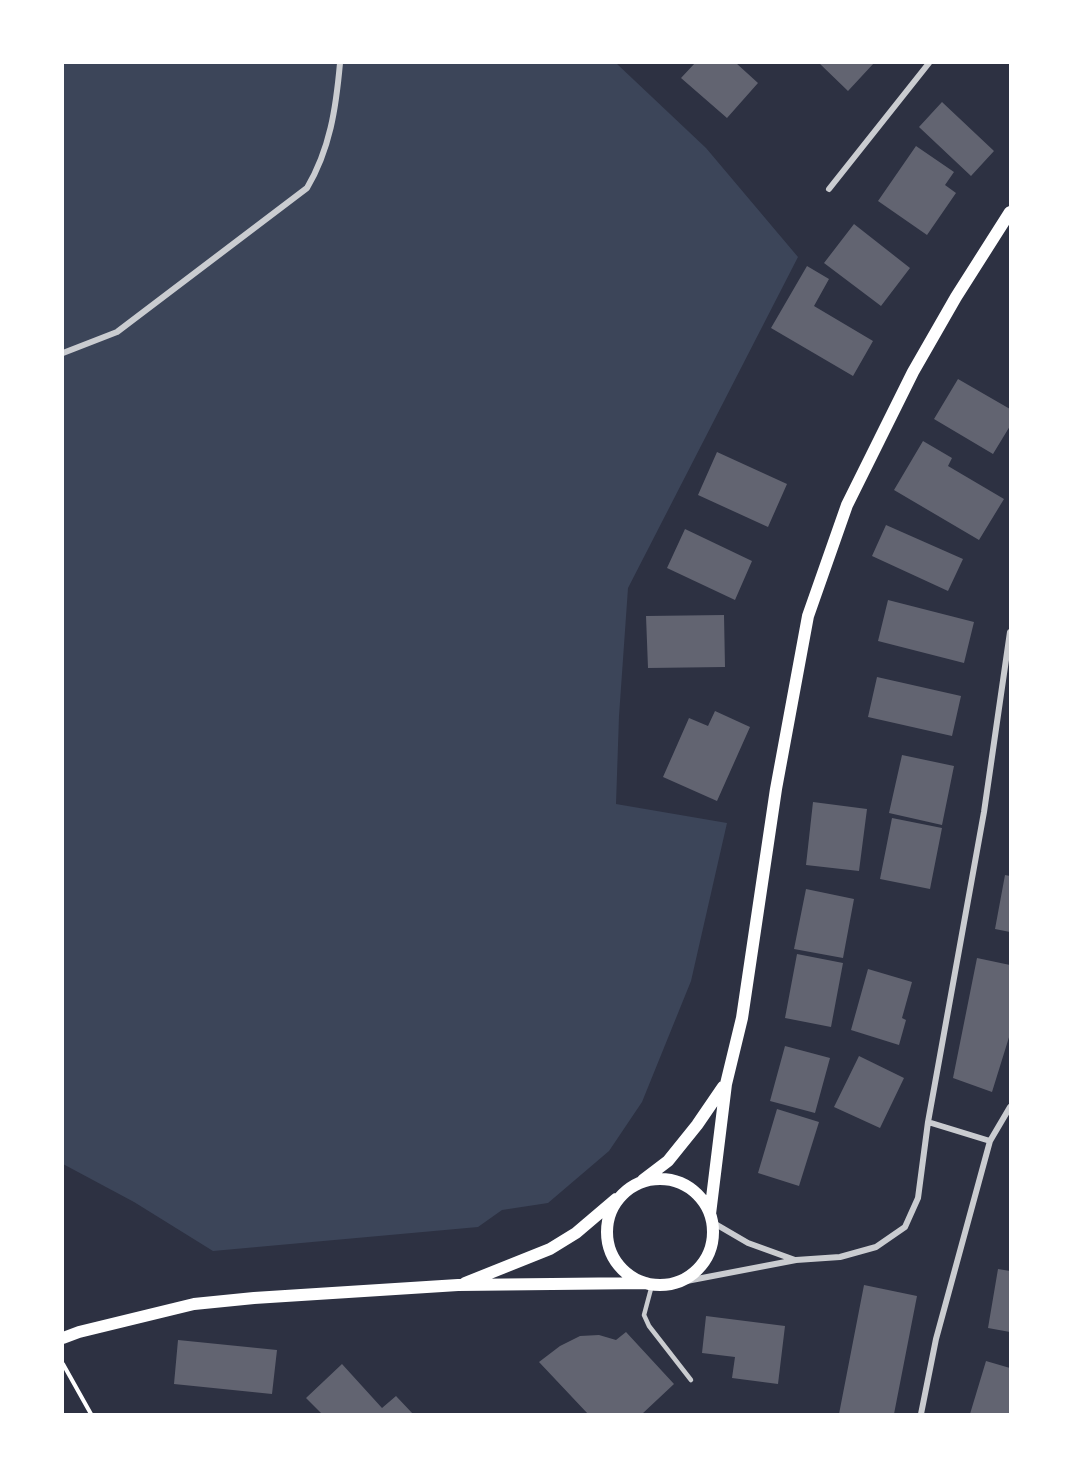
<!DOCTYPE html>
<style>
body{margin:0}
#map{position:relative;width:1073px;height:1477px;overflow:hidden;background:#2d3142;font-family:"Space Grotesk",sans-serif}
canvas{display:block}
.frame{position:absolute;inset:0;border:64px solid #fff;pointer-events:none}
</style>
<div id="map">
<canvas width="1073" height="1477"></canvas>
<div class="frame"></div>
</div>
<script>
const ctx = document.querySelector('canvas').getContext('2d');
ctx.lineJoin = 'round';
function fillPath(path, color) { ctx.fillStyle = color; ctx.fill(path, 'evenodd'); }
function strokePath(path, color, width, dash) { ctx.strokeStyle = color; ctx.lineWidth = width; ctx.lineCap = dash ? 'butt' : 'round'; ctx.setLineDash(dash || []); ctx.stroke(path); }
fillPath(new Path2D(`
 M 63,63 L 616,63 L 706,148 L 798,257 L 628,588 L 619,716 L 616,804 L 727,823 L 691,981 L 642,1102 L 609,1151 L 548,1203 L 502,1210 L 478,1227 L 213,1251 L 134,1202 L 63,1164 Z`), '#3c4559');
fillPath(new Path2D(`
 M 695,63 L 736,63 L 758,83 L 727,118 L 681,78 Z
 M 819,63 L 874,63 L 848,91 Z
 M 942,102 L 994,151 L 971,176 L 919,127 Z
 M 916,146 L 954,172 L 945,185 L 956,193 L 927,235 L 878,201 Z
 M 854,224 L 910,268 L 881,306 L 824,263 Z
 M 807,266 L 829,279 L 814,306 L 873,341 L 853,376 L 771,328 Z
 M 958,379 L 1010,409 L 1010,426 L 993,454 L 934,419 Z
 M 923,441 L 952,458 L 948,466 L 1004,499 L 979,540 L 894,490 Z
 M 717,452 L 787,484 L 768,527 L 698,495 Z
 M 886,525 L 963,559 L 948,591 L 872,556 Z
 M 685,529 L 752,561 L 735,600 L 667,568 Z
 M 888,600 L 974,622 L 964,663 L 878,641 Z
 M 724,615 L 725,667 L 648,668 L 646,616 Z
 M 877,677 L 961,696 L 952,736 L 868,717 Z
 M 715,711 L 750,727 L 717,801 L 663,777 L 689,718 L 708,726 Z
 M 902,755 L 954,766 L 942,825 L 889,813 Z
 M 813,802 L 867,809 L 859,871 L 806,865 Z
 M 892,818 L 942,828 L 930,889 L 880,879 Z
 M 1005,875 L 1010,876 L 1010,932 L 995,929 Z
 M 806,889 L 854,899 L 843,958 L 794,949 Z
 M 797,954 L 843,963 L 831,1027 L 785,1018 Z
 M 977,958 L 1010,965 L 1010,1034 L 992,1092 L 953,1078 Z
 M 868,969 L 912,982 L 902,1018 L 906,1020 L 899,1045 L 851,1030 Z
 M 785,1046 L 830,1058 L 815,1113 L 770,1101 Z
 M 859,1056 L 904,1078 L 880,1128 L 834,1107 Z
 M 777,1109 L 819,1122 L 799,1186 L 758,1173 Z
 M 998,1269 L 1010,1271 L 1010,1332 L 988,1328 Z
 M 864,1285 L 917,1296 L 894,1414 L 839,1414 Z
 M 706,1316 L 785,1326 L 778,1384 L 732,1378 L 735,1357 L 702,1353 Z
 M 626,1332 L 674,1384 L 642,1414 L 588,1414 L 539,1362 L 560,1346 L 580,1336 L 599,1335 L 616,1340 Z
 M 178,1340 L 277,1350 L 272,1394 L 174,1384 Z
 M 986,1361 L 1010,1368 L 1010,1414 L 970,1414 Z
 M 342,1364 L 382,1408 L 396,1396 L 413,1414 L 322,1414 L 306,1398 Z`), '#626471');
strokePath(new Path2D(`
 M 63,1364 L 91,1414`), '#fff', 4);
strokePath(new Path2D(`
 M 652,1285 L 644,1315 L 649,1326 L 691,1380`), '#caccd0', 4.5);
strokePath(new Path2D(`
 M 829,189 L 929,63
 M 63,353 L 117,332 L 307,188 C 330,149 336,108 340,63
 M 928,1122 L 990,1141
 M 712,1222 L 748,1243 L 795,1260
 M 676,1283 L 796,1260 L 840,1257 L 876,1247 L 905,1227 L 918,1198 L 928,1122 L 984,812 L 1010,632
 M 921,1414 L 936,1339 L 990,1141 L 1010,1107`), '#caccd0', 6);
strokePath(new Path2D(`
 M607 1232a53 53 0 1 1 106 0a53 53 0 1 1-106 0Z
 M 643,1180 L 668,1161 L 697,1125 L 723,1087
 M 710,1214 L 726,1084 L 742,1018 L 776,789 L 808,616 L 847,505 L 913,372 L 956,297 L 1010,212
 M 465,1283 L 550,1249 L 576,1233 L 616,1199
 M 63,1338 L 79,1332 L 194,1304 L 254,1298 L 458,1285 L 646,1283`), '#fff', 12);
</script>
